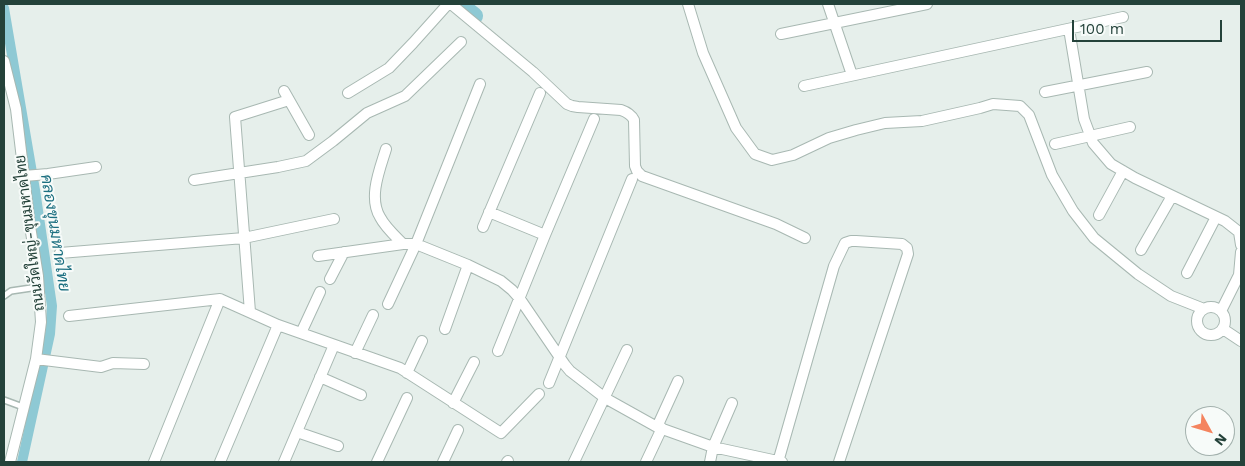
<!DOCTYPE html>
<meta charset="utf-8">
<style>
body{margin:0}
#map{position:relative;width:1245px;height:466px;overflow:hidden;background:#e6efeb;font-family:"Work Sans",sans-serif}
canvas{display:block}
.frame{position:absolute;inset:0;border:5px solid #24423a;pointer-events:none}
.north{position:absolute;left:1185px;top:406px;width:50px;height:50px;box-sizing:border-box;background:#f7fbf9;border:1px solid #a3b1ad;border-radius:50%;rotate:129deg;font-size:14px;font-weight:700;line-height:20px;text-align:center;color:#24423a}
.north::after{content:'';display:block;margin:auto;width:18px;height:22px;background:#f4845f;clip-path:polygon(50% 0,100% 100%,50% 72%,0 100%)}
.scale{position:absolute;left:1072px;top:20px;width:150px;height:22px;box-sizing:border-box;border:2px solid #24423a;border-top:0;padding-left:6px;font-size:15px;line-height:18px;white-space:nowrap;color:#24423a;-webkit-text-stroke:4px #f7fbf9;paint-order:stroke}
</style>
<div id="map">
<canvas width="1245" height="466"></canvas>
<div class="frame"></div>
<div class="north">N</div>
<div class="scale">100 m</div>
</div>
<script>
const ctx = document.querySelector('canvas').getContext('2d');
ctx.lineJoin = 'round';
function strokePath(path, color, width, dash) { ctx.strokeStyle = color; ctx.lineWidth = width; ctx.lineCap = dash ? 'butt' : 'round'; ctx.setLineDash(dash || []); ctx.stroke(path); }
function write(font, color, halo, rows, align = 'center') {
  ctx.font = font + ' "Work Sans",Sarabun,sans-serif'; ctx.lineWidth = 4; ctx.setLineDash([]); ctx.textBaseline = 'middle'; ctx.strokeStyle = halo; ctx.fillStyle = color; for (const [text, x, y, turn = 0] of rows) {
    ctx.save(); ctx.translate(x, y); ctx.rotate((+turn || 0) * Math.PI / 180); ctx.textAlign = isNaN(turn) ? turn : align; if (halo) ctx.strokeText(text, 0, 0); ctx.fillText(text, 0, 0); ctx.restore();
  }
}
strokePath(new Path2D(`
 M 4,8 L 35,190 L 52,306 L 50,334 L 22,462`), '#8ec9d4', 10);
strokePath(new Path2D(`
 M 459,4 L 474,16`), '#8ec9d4', 18);
const lane = new Path2D(`
 M 4,296 L 11,291 L 38,287
 M 4,400 L 23,407`);
const street = new Path2D(`
 M 451,4 L 533,72 L 567,104 L 572,106 L 578,107 L 621,110 C 627,112 631,114 634,120 L 635,166 L 637,171 L 642,176 L 776,224 L 805,238
 M 688,4 L 703,53 L 736,128 L 755,154 L 772,160 L 793,155 L 829,138 L 856,130 L 885,123 L 922,121 L 980,108 L 993,104 L 1020,106 L 1029,115 L 1052,175 L 1073,211 L 1094,238 L 1138,274 L 1171,296 L 1204,309
 M 828,4 L 852,75
 M 1069,29 L 1084,119 L 1093,143 L 1111,164 L 1135,178 L 1225,221 L 1239,232 L 1241,245
 M 781,34 L 927,4
 M 4,61 L 16,109 L 30,226 L 38,276 L 41,322 L 36,359 L 10,462
 M 804,86 L 1123,17
 M 284,91 L 309,135
 M 1045,92 L 1147,72
 M 348,93 L 389,68 L 413,43 L 448,4
 M 1055,144 L 1130,127
 M 386,149 C 380,169 368,197 380,217 C 385,227 395,236 403,244 L 416,244 L 468,265 L 501,281 L 512,290 L 520,299 L 565,365 L 570,371 L 605,398 L 657,427 L 713,447 L 782,462
 M 24,176 L 48,174 L 96,167
 M 194,180 L 278,167 L 306,161 L 333,141 L 367,113 L 405,96 L 461,42
 M 489,212 L 545,235
 M 1099,215 L 1123,171
 M 483,227 L 540,93
 M 1141,250 L 1172,196
 M 60,253 L 244,238 L 334,219
 M 318,256 L 403,244
 M 1187,273 L 1216,217
 M 330,279 L 344,252
 M 388,304 L 416,244 L 480,84
 M1197 321a14 14 0 1 1 28 0a14 14 0 1 1-28 0Z
 M 1221,311 L 1239,275 L 1241,252
 M 250,312 L 235,117 L 289,100
 M 69,316 L 220,299 L 278,325 L 400,368 L 501,433 L 539,394
 M 445,329 L 468,265
 M 1223,329 L 1241,341
 M 301,333 L 320,292
 M 498,351 L 545,235 L 594,119
 M 355,353 L 373,315
 M 36,359 L 101,367 L 113,363 L 144,364
 M 407,373 L 422,341
 M 320,377 L 361,395
 M 549,383 L 632,179
 M 453,403 L 474,362
 M 657,427 L 678,381
 M 297,432 L 338,446
 M 154,462 L 220,299
 M 220,462 L 278,325
 M 284,462 L 334,345
 M 377,462 L 407,398
 M 443,462 L 458,430
 M 507,462 L 508,461
 M 574,462 L 627,350
 M 646,462 L 662,428
 M 710,462 L 713,447 L 732,403
 M 778,462 L 834,266 L 845,243 L 851,241 L 856,241 L 902,244 L 907,248 L 908,254 L 839,462`);
strokePath(lane, '#a8b8b2', 8);
strokePath(street, '#a8b8b2', 12);
strokePath(lane, '#fff', 5);
strokePath(street, '#fff', 10);
write('15px', '#24423a', '#f7fbf9', [
 ["ถนนวัดใหญ่-ขุนมหาดไทย",30,233,-97]
]);
write('italic 16px', '#1c6f80', '#f7fbf9', [
 ["คลองขุนมหาดไทย",55,233,81]
]);
</script>
